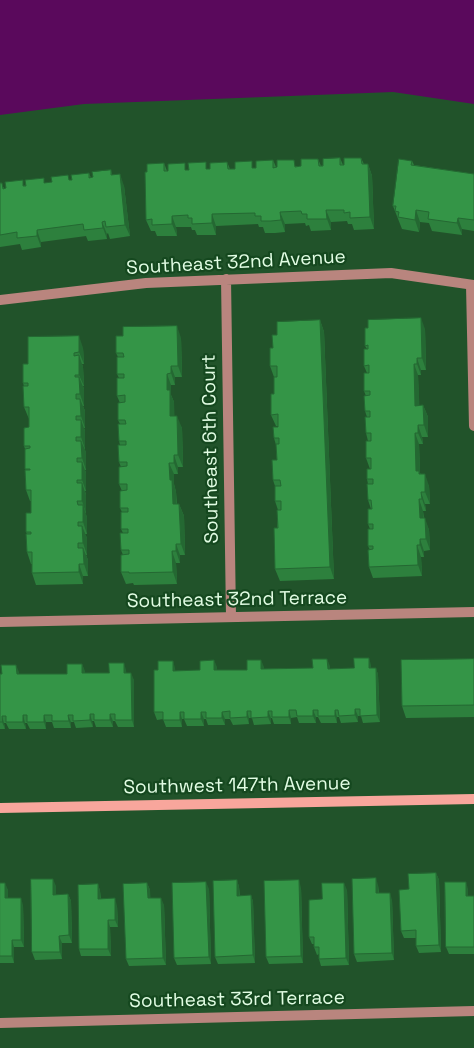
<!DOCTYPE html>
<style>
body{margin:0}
canvas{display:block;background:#21532a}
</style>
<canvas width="474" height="1048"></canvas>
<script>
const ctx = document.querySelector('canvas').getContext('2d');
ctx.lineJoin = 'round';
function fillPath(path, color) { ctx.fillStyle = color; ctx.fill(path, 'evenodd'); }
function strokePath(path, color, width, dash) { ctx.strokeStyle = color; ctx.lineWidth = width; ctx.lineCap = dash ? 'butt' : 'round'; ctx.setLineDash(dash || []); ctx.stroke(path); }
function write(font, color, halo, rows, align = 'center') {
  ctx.font = font + ' "Space Grotesk",sans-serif'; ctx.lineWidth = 4.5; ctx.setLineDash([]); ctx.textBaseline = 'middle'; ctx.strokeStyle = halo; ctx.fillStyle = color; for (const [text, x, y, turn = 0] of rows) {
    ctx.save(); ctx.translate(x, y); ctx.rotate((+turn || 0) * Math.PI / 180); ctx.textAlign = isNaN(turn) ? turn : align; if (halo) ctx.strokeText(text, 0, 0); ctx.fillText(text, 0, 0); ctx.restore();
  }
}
fillPath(new Path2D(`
 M 0,0 L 474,0 L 474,104 L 393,92 L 84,104 L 0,115 Z`), '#5a095c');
strokePath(new Path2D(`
 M 226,279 L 231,617
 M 471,285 L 474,426
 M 0,300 L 146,283 L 391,273 L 474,285
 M 0,622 L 474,612
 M 0,1023 L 474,1011`), '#b9857e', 10);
strokePath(new Path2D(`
 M 0,808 L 474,799`), '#f8a69c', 10);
fillPath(new Path2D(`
 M 340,158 L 343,165 L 361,158 L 364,164 L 368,164 L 372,176 L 374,229 L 354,230 L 352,224 L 348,224 L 347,221 L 331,222 L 331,230 L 311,231 L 309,225 L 306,226 L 305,223 L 285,224 L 285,232 L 275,233 L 265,233 L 263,227 L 259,227 L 258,224 L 216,226 L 216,235 L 197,235 L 195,230 L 192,230 L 191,227 L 176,227 L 177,236 L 157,236 L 155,231 L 151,231 L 146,220 L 147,172 L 164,163 L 167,171 L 210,169 L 227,162 L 230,169 L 255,168 L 273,160 L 276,167 L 301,166 L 318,159 L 321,166 Z
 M 412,161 L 414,165 L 474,174 L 474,231 L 462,229 L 462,235 L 432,231 L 429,223 L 420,222 L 419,232 L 402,229 L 393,206 Z
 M 111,170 L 112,175 L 124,186 L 130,236 L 110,239 L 108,233 L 107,234 L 107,239 L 88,241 L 86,236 L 41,242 L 41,247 L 22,250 L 20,244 L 0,247 L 0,183 L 4,188 L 72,180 L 89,173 L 91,178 L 93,177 Z
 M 320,320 L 324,332 L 334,579 L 280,581 L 275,569 L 278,510 L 275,501 L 275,486 L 273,480 L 277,460 L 276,445 L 274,438 L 278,427 L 278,426 L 276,426 L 271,415 L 274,394 L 274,377 L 270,366 L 273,348 L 277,335 Z
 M 425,329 L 426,370 L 421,370 L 421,375 L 418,375 L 419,406 L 423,405 L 428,417 L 428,437 L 422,437 L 423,444 L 419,444 L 420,473 L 429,486 L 430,504 L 425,504 L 426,511 L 423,511 L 424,518 L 429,530 L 430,550 L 424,551 L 424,557 L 421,557 L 422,576 L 373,578 L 369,567 L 370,550 L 368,546 L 370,529 L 368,524 L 371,509 L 368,500 L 368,484 L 367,479 L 370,469 L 366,458 L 368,441 L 366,433 L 367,417 L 365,411 L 366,396 L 364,391 L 367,373 L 364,366 L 367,349 L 365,346 Z
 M 181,338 L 182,377 L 175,377 L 175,385 L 171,385 L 171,395 L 174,402 L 174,416 L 182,428 L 183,467 L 178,467 L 178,474 L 174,474 L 174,484 L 176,492 L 177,504 L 179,504 L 184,516 L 185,555 L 180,555 L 180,563 L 176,563 L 177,584 L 134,585 L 133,583 L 126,584 L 121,572 L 123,555 L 121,550 L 123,533 L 121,529 L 122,512 L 120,508 L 122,491 L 119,484 L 121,467 L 119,462 L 120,445 L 119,441 L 120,424 L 118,420 L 120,403 L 117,396 L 119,378 L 117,374 L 118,357 L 116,353 Z
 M 83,348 L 84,364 L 82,364 L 83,367 L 84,386 L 83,386 L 84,389 L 84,406 L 83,406 L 85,411 L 85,428 L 84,428 L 85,431 L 85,449 L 84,449 L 86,452 L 86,470 L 85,470 L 86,473 L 86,491 L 85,491 L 86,495 L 86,513 L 85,513 L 87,517 L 87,534 L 85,534 L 87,538 L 87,555 L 86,555 L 88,560 L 88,576 L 83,576 L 83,584 L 36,585 L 32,573 L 32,564 L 31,564 L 27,552 L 27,534 L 26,532 L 31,513 L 31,501 L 30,501 L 26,490 L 25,449 L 24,446 L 29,427 L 29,419 L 24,407 L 24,386 L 23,383 L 28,364 Z
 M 474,659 L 474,717 L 406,718 L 402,706 Z
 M 173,661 L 175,671 L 200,670 L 217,667 L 217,670 L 247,670 L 264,667 L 264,669 L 313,668 L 330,666 L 330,669 L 354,668 L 371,665 L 371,668 L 376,668 L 378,675 L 380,722 L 363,723 L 361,716 L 358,716 L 358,722 L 341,723 L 339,717 L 337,717 L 337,723 L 321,723 L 318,717 L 316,717 L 316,723 L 299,723 L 297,717 L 291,718 L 291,724 L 274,724 L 272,718 L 271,718 L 271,724 L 254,725 L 252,718 L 249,718 L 249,724 L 233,725 L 230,719 L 225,719 L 225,725 L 208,725 L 206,719 L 204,719 L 204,726 L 187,726 L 184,719 L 182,719 L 182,727 L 166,727 L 163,719 L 157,720 L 154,712 L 158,670 Z
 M 82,664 L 85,673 L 109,673 L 126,670 L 126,673 L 134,680 L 134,727 L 118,727 L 115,721 L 113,721 L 113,727 L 96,727 L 94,721 L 92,721 L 93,727 L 76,728 L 74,722 L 71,722 L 71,728 L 54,728 L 52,722 L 46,722 L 46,729 L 30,729 L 27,723 L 25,723 L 26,729 L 9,729 L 6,723 L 4,723 L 5,729 L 0,729 L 0,674 L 19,672 L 19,674 L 67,674 Z
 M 436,873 L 439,880 L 441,952 L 419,953 L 416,946 L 416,938 L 404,938 L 401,931 L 409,889 Z
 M 237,880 L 239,887 L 240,896 L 251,895 L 253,902 L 255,963 L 218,964 L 215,957 Z
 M 0,883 L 8,890 L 8,898 L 23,905 L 24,947 L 14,947 L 14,963 L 0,963 Z
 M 147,883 L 150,890 L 150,898 L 164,905 L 166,965 L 129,966 L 126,959 Z
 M 98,884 L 100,891 L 101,899 L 117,906 L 118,927 L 110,927 L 111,956 L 81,956 L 79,949 Z
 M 378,885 L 379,893 L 392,900 L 394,960 L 357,962 L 354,954 Z
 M 56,886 L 56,895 L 68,894 L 71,901 L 72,943 L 62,943 L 62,959 L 35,960 L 32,952 Z
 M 301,888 L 303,963 L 269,964 L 266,957 Z
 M 209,889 L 211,964 L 177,965 L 174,958 Z
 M 468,889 L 468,896 L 474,896 L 474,954 L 449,954 L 446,947 Z
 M 347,890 L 349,965 L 321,966 L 319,959 L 319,954 L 317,955 L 314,947 L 314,944 L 312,944 L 309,937 L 322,899 Z`), '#2d803d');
fillPath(new Path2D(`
 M 368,164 L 372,176 L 374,229 L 370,217 Z
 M 120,174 L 124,186 L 130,236 L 125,225 Z
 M 326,210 L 331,222 L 331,230 L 327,219 Z
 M 416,210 L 420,222 L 419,232 L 415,220 Z
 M 280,212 L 285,224 L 285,232 L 281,220 Z
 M 212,214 L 216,226 L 216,235 L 212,223 Z
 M 172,216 L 176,227 L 177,236 L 172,224 Z
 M 458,218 L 462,229 L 462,235 L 457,223 Z
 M 102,222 L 107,234 L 107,239 L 103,228 Z
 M 37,230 L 41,242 L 41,247 L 37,236 Z
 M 421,318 L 425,329 L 426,370 L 422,358 Z
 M 320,320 L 324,332 L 334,579 L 330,567 Z
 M 177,326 L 181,338 L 182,377 L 178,366 Z
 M 79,336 L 83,348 L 84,364 L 79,352 Z
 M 79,355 L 83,367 L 84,386 L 79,375 Z
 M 417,358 L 421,370 L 421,375 L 417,364 Z
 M 414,364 L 418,375 L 420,417 L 415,406 Z
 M 171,366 L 175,377 L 175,385 L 171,373 Z
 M 167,374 L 171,385 L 171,395 L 174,402 L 175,428 L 170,416 L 167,390 Z
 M 79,377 L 84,389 L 84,406 L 80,394 Z
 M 80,399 L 85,411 L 85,428 L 81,416 Z
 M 423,405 L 428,417 L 428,437 L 424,425 Z
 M 177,416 L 182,428 L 183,467 L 178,455 Z
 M 81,420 L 85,431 L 85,449 L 81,437 Z
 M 418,425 L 422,437 L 423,444 L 418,433 Z
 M 415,433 L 419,444 L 420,473 L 423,483 L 416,471 Z
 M 81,441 L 86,452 L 86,470 L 82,458 Z
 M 174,455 L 178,467 L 178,474 L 174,463 Z
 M 82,462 L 86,473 L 86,491 L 82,480 Z
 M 169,463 L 174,474 L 174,484 L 176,492 L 177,516 L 173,504 L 170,480 Z
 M 425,474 L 429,486 L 430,504 L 425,492 Z
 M 82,483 L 86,495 L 86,513 L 82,501 Z
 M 421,492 L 425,504 L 426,511 L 422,499 Z
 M 419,499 L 423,511 L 424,530 L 420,518 Z
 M 179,504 L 184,516 L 185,555 L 181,544 Z
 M 83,505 L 87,517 L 87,534 L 83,522 Z
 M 425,518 L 429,530 L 430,550 L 426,539 Z
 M 82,526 L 87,538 L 87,555 L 83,543 Z
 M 420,539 L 424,551 L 424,557 L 420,545 Z
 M 176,544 L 180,555 L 180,563 L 176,551 Z
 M 417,545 L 421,557 L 422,576 L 418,565 Z
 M 83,548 L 88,560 L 88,576 L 84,564 Z
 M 172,551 L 176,563 L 177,584 L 173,572 Z
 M 79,564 L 83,576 L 83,584 L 79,572 Z
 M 369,658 L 371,665 L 371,675 L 369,668 Z
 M 327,659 L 330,666 L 330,676 L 328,669 Z
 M 214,660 L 217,667 L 217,677 L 214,670 Z
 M 261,660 L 264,667 L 264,677 L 261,669 Z
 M 173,661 L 175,668 L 176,678 L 173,671 Z
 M 124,663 L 126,670 L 127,680 L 124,673 Z
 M 82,664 L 85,671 L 85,680 L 82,673 Z
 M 16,665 L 19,672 L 19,681 L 17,674 Z
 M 376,668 L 378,675 L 380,722 L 377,715 Z
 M 131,673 L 134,680 L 134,727 L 132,720 Z
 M 355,709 L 358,716 L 358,722 L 355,715 Z
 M 289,710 L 291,718 L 291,724 L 289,717 Z
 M 313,710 L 316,717 L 316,723 L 313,716 Z
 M 335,710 L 337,717 L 337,723 L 335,716 Z
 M 247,711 L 249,718 L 249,724 L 247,717 Z
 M 268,711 L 271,718 L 271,724 L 268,717 Z
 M 180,712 L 182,719 L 182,727 L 180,720 Z
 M 201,712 L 204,719 L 204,726 L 201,719 Z
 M 222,712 L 225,719 L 225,725 L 222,718 Z
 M 90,714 L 92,721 L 93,727 L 90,720 Z
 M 110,714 L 113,721 L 113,727 L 110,720 Z
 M 23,715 L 25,723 L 26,729 L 23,722 Z
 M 44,715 L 46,722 L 46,729 L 44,722 Z
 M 68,715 L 71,722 L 71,728 L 69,721 Z
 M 2,716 L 4,723 L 5,729 L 2,722 Z
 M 436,873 L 439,880 L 441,952 L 439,945 Z
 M 376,878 L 378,885 L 379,901 L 376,893 Z
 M 53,879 L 56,886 L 56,902 L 53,895 Z
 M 237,880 L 239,887 L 240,903 L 237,896 Z
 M 299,880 L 301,888 L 303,963 L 301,956 Z
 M 206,882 L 209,889 L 211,964 L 209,957 Z
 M 466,882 L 468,889 L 468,904 L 466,896 Z
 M 5,883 L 8,890 L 8,906 L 5,898 Z
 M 147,883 L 150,890 L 151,905 L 148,898 Z
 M 344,883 L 347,890 L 349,965 L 346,958 Z
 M 98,884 L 100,891 L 101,906 L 98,899 Z
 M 390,893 L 392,900 L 394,960 L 392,953 Z
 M 68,894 L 71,901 L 72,943 L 69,935 Z
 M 251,895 L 253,902 L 255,963 L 253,955 Z
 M 21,898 L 23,905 L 24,947 L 21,940 Z
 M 115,898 L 117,906 L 118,927 L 115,920 Z
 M 161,898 L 164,905 L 166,965 L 163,958 Z
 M 108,920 L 110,927 L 111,956 L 108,949 Z
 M 59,936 L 62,943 L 62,959 L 60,952 Z
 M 12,940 L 14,947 L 14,963 L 12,956 Z`), '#246832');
const building = new Path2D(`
 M 340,158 L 340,165 L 344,165 L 344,158 L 361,158 L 362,164 L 368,164 L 370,217 L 350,218 L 350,212 L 344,213 L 344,210 L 326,210 L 327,219 L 307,219 L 307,214 L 302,214 L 301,211 L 280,212 L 281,220 L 271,221 L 261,221 L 261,216 L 255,216 L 255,213 L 212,214 L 212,223 L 192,224 L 192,218 L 188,218 L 188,215 L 172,216 L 172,224 L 152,225 L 152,219 L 146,220 L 145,172 L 147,172 L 147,164 L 164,163 L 164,171 L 168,171 L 168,164 L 185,163 L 185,170 L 189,170 L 188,163 L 206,162 L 206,169 L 210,169 L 210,163 L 227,162 L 228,169 L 235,169 L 235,162 L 252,161 L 252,168 L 256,168 L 256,161 L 273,160 L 273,168 L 277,167 L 277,160 L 294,160 L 295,167 L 301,166 L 301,159 L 318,159 L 319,166 L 323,166 L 323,159 Z
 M 399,159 L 412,161 L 411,165 L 474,174 L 474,220 L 458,218 L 457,223 L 428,219 L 429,212 L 416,210 L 415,220 L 398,217 L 399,212 L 395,211 L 396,206 L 393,206 Z
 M 111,170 L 111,175 L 120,174 L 125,225 L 106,227 L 105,221 L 102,222 L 103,228 L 84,230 L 83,224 L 37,230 L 37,236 L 17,238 L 17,232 L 0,235 L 0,183 L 2,183 L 3,189 L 6,188 L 5,182 L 23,180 L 23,186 L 26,186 L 25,180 L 44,178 L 44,183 L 52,182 L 51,177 L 68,175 L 69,180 L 72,180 L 71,175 L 89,173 L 89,178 L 93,177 L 92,172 Z
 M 421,318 L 422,358 L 417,358 L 417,364 L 414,364 L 415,406 L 423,405 L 424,425 L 418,425 L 418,433 L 415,433 L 416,471 L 419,471 L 419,474 L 425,474 L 425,492 L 421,492 L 422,499 L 419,499 L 420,518 L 425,518 L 426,539 L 420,539 L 420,545 L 417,545 L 418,565 L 369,567 L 368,550 L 373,549 L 373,546 L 368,546 L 368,529 L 373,529 L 373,524 L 368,524 L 368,509 L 372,509 L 371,500 L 368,500 L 367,484 L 373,484 L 373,479 L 367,479 L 367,469 L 371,469 L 371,458 L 366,458 L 366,441 L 371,441 L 371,433 L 366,433 L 365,417 L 370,417 L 370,411 L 365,411 L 364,396 L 370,395 L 370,391 L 364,391 L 364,373 L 369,373 L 369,365 L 364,366 L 364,349 L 368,349 L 368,345 L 365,346 L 365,328 L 368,328 L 368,320 Z
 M 320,320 L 330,567 L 275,569 L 274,528 L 278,528 L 277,510 L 281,510 L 281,501 L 275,501 L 275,486 L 281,486 L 280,480 L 273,480 L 272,460 L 277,460 L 276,444 L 279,444 L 279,438 L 274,438 L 273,427 L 278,427 L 278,414 L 271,415 L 271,394 L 274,394 L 274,377 L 277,377 L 277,366 L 270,366 L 270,348 L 273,348 L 272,335 L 277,335 L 277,322 Z
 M 177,326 L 178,366 L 171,366 L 171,373 L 167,374 L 167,390 L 170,390 L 170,416 L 177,416 L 178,455 L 174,455 L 174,463 L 169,463 L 170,480 L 172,480 L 173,504 L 179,504 L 181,544 L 176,544 L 176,551 L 172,551 L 173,572 L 129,573 L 129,572 L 121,572 L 121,555 L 129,554 L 129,550 L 121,550 L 120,533 L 128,533 L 128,529 L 121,529 L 121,512 L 128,512 L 128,508 L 120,508 L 120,491 L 127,490 L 127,484 L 119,484 L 119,467 L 127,466 L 127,462 L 119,462 L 118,445 L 126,445 L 126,441 L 119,441 L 118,424 L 126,424 L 125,420 L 118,420 L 118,403 L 125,402 L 125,395 L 117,396 L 117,378 L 124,378 L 124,374 L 117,374 L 117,357 L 124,357 L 123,353 L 116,353 L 116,336 L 123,336 L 123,327 Z
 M 79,336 L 79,352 L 74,353 L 74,356 L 79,355 L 79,375 L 75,375 L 75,377 L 79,377 L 80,394 L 76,394 L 76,399 L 80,399 L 81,416 L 76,416 L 76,420 L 81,420 L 81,437 L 76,437 L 76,441 L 81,441 L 82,458 L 77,458 L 77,462 L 82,462 L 82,480 L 77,480 L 77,483 L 82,483 L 82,501 L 77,501 L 78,505 L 83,505 L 83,522 L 78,522 L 78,526 L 82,526 L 83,543 L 78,543 L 78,548 L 83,548 L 84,564 L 79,564 L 79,572 L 32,573 L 32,552 L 27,552 L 26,534 L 31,534 L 31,532 L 26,532 L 26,513 L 31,513 L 31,490 L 26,490 L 25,470 L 30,470 L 30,469 L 25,469 L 25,449 L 30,448 L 30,446 L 24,446 L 24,428 L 29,427 L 29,407 L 24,407 L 23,386 L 28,386 L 28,383 L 23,383 L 23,364 L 28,364 L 28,337 Z
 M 354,658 L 369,658 L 369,668 L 376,668 L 377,715 L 360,716 L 360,709 L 355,709 L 355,715 L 339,716 L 338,710 L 335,710 L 335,716 L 318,716 L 318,710 L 313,710 L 313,716 L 297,716 L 296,710 L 289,710 L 289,717 L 272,717 L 272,711 L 268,711 L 268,717 L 251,718 L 251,711 L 247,711 L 247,717 L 230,718 L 230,711 L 222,712 L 222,718 L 206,718 L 206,712 L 201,712 L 201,719 L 184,719 L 184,712 L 180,712 L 180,720 L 163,720 L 163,712 L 154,712 L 154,670 L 158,670 L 158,661 L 173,661 L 173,671 L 200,670 L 200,661 L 214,660 L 214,670 L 247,670 L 247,660 L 261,660 L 261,669 L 313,668 L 312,659 L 327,659 L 328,669 L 354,668 Z
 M 474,659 L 474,705 L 402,706 L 401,660 Z
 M 109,663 L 124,663 L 124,673 L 131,673 L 132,720 L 115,720 L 115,714 L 110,714 L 110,720 L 94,720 L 94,714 L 90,714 L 90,720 L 73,721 L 73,715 L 68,715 L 69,721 L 52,721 L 52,715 L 44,715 L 44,722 L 27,722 L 27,715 L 23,715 L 23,722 L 6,722 L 6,716 L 2,716 L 2,722 L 0,722 L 0,674 L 2,674 L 1,665 L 16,665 L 17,674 L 67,674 L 67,664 L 82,664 L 82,673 L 109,673 Z
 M 436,873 L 439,945 L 416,946 L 416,930 L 401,931 L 399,890 L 409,889 L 408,874 Z
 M 376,878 L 376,893 L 390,893 L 392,953 L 354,954 L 352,879 Z
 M 31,879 L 53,879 L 53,895 L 68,894 L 69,935 L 59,936 L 60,952 L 32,952 Z
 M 237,880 L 237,896 L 251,895 L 253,955 L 215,957 L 213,881 Z
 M 299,880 L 301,956 L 266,957 L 264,881 Z
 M 206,882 L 209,957 L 174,958 L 172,883 Z
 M 445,882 L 466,882 L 466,896 L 474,896 L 474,947 L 446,947 Z
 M 0,883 L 5,883 L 5,898 L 21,898 L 21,940 L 12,940 L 12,956 L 0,956 Z
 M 147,883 L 148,898 L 161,898 L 163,958 L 126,959 L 123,884 Z
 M 322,883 L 344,883 L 346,958 L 319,959 L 319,947 L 314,947 L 314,937 L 309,937 L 309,900 L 322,899 Z
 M 98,884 L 98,899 L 115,898 L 115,920 L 108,920 L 108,949 L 79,949 L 78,885 Z`);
fillPath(building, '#349547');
strokePath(building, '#246832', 1);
write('19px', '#e2fde4', '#15481f', [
 ["Southeast 32nd Avenue",236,263,-3],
 ["Southeast 6th Court",211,449,-91],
 ["Southeast 32nd Terrace",237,600,-1],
 ["Southwest 147th Avenue",237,786,-1],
 ["Southeast 33rd Terrace",237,1000,-1]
]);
</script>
